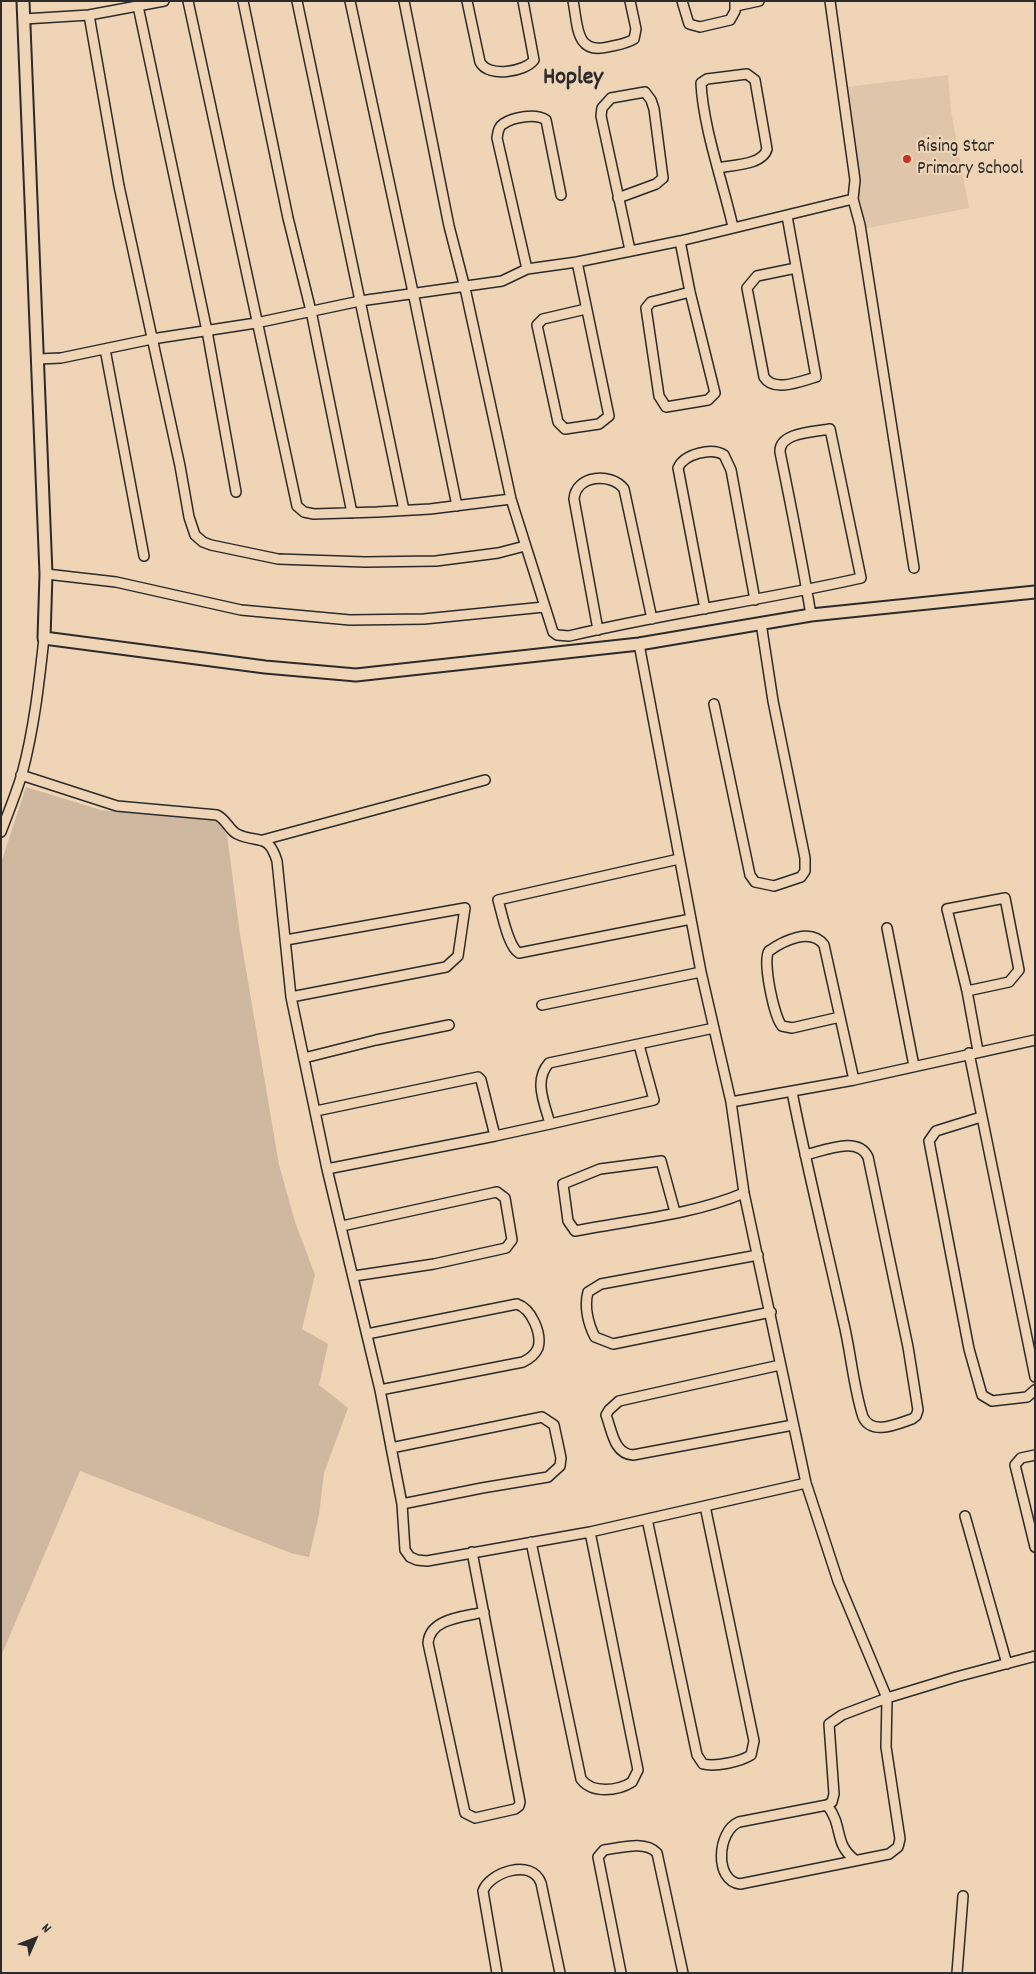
<!DOCTYPE html>
<style>
body{margin:0}
#map{position:relative;width:1036px;height:1974px;overflow:hidden;background:#efd4b6;font-family:Dekko,sans-serif}
canvas{display:block}
.frame{position:absolute;inset:0;border:2px solid #2b2b2b;pointer-events:none}
.north{position:absolute;left:10px;top:1914px;width:50px;height:50px;-webkit-text-stroke:4px #efd4b6;paint-order:stroke;rotate:46deg;font-size:14px;font-weight:700;line-height:20px;text-align:center;color:#2b2b2b}
.north::after{content:'';display:block;margin:auto;width:18px;height:22px;background:#2b2b2b;clip-path:polygon(50% 0,100% 100%,50% 72%,0 100%)}
</style>
<div id="map">
<canvas width="1036" height="1974"></canvas>
<div class="frame"></div>
<div class="north">N</div>
</div>
<script>
const ctx = document.querySelector('canvas').getContext('2d');
ctx.lineJoin = 'round';
function fillPath(path, color) { ctx.fillStyle = color; ctx.fill(path, 'evenodd'); }
function strokePath(path, color, width, dash) { ctx.strokeStyle = color; ctx.lineWidth = width; ctx.lineCap = dash ? 'butt' : 'round'; ctx.setLineDash(dash || []); ctx.stroke(path); }
function write(font, color, halo, rows, align = 'center') {
  ctx.font = font + ' Dekko,sans-serif'; ctx.lineWidth = 4.5; ctx.setLineDash([]); ctx.textBaseline = 'middle'; ctx.strokeStyle = halo; ctx.fillStyle = color; for (const [text, x, y, turn = 0] of rows) {
    ctx.save(); ctx.translate(x, y); ctx.rotate((+turn || 0) * Math.PI / 180); ctx.textAlign = isNaN(turn) ? turn : align; if (halo) ctx.strokeText(text, 0, 0); ctx.fillText(text, 0, 0); ctx.restore();
  }
}
fillPath(new Path2D(`
 M 948,75 L 951,111 L 969,208 L 863,229 L 845,87 Z`), '#dfc6aa');
fillPath(new Path2D(`
 M 26,787 L 101,810 L 217,820 L 227,835 L 240,934 L 279,1165 L 295,1222 L 315,1275 L 302,1329 L 328,1344 L 319,1385 L 348,1408 L 324,1473 L 319,1515 L 309,1557 L 291,1553 L 80,1471 L 1,1656 L 1,863 Z`), '#cfb8a0');
const minor = new Path2D(`
 M 188,1 L 297,506 L 304,512 L 314,514 L 377,512 L 430,509 L 511,499
 M 243,1 L 288,218 L 311,311 L 352,513
 M 297,1 L 404,510
 M 350,1 L 413,292 L 457,506
 M 404,1 L 449,226 L 465,288 L 511,499 L 553,632 L 557,635 L 569,636 C 666,613 764,600 861,578 L 830,429 C 815,432 779,432 780,452 C 791,506 802,560 811,615
 M 467,1 L 480,62 C 488,78 525,72 534,60 L 523,1
 M 573,1 C 578,25 575,55 608,47 C 617,45 626,44 634,39 L 636,29 L 630,1
 M 682,1 L 689,24 L 700,27 L 730,20 L 735,11 L 735,1
 M 830,1 L 855,180 L 853,199 L 860,225 L 914,568
 M 138,6 L 207,331 L 236,492
 M 736,6 L 759,1
 M 89,15 L 119,186 L 180,466 L 189,517 L 195,535 L 203,542 L 211,545 L 278,559 L 365,562 L 436,561 L 498,553 L 525,546
 M 24,19 L 89,15 L 164,1
 M 718,168 C 732,165 763,165 767,149 L 756,86 L 755,80 L 747,74 L 707,79 L 701,83 C 703,127 723,183 733,227
 M 618,198 L 656,184 L 663,178 L 654,109 L 651,100 L 645,92 L 611,98 L 602,108 L 601,116 L 630,250
 M 787,216 L 816,377 C 801,381 774,393 764,377 L 747,288 L 757,276 L 796,268
 M 680,241 L 690,292 L 715,393 L 708,400 L 666,407 L 659,396 L 646,308 L 651,302 L 690,292
 M 577,262 L 609,416 L 599,424 L 565,429 L 558,422 L 537,325 L 543,319 L 586,309
 M 527,269 L 497,138 C 498,133 498,127 503,124 C 513,117 536,113 546,120 L 561,195
 M 105,349 L 144,556
 M 38,359 L 61,358 L 152,339 L 256,323 L 360,301 L 502,281 L 527,269 L 577,262 L 680,241 L 853,199
 M 46,574 L 116,582 L 241,610 L 350,620 L 424,619 L 544,607
 M 705,609 L 678,468 C 684,454 712,447 724,455 L 731,470 L 755,600
 M 598,630 L 574,499 C 576,475 611,472 624,489 L 652,619
 M 639,644 L 701,972 L 731,1102 L 744,1193 L 806,1483 L 838,1581 L 887,1698 L 956,1677 L 1035,1656
 M 714,704 L 750,875 L 755,882 L 774,886 L 801,877 L 805,871 L 805,858 L 773,701 L 761,623
 M 21,775 L 117,806 L 217,815 C 226,819 229,830 237,834 C 258,844 268,832 277,861 L 291,997 L 327,1169 L 380,1390 L 402,1504 L 405,1550 L 410,1557 L 417,1560 L 427,1561 L 590,1532 L 806,1483
 M 1,832 C 8,813 16,794 22,774 C 34,729 39,684 44,638
 M 263,840 L 485,780
 M 679,859 L 498,900 C 502,913 508,947 519,953 L 691,919
 M 887,928 L 914,1066
 M 286,940 L 465,908 L 458,956 L 446,967 L 291,997
 M 967,991 L 1009,982 L 1019,970 L 1005,898 L 947,909 L 967,991 L 978,1051
 M 542,1005 L 701,972
 M 840,1017 L 792,1028 L 782,1026 C 774,1017 762,960 769,951 C 783,941 811,927 824,945 L 854,1080
 M 639,1045 L 654,1100 L 550,1124 C 545,1104 533,1081 549,1063 L 714,1028
 M 969,1053 L 1035,1377
 M 304,1058 L 376,1040 L 449,1025
 M 792,1092 C 807,1168 826,1244 843,1320 C 851,1352 853,1386 863,1417 C 872,1436 897,1424 912,1419 L 916,1416 L 918,1410 L 908,1347 L 868,1157 C 858,1135 824,1151 805,1155
 M 731,1102 L 854,1080 L 1035,1040
 M 316,1111 L 478,1077 L 481,1080 L 495,1136 L 327,1169
 M 981,1117 L 936,1131 L 929,1141 L 969,1349 L 982,1395 L 992,1401 L 1027,1397 L 1035,1390
 M 495,1136 L 550,1124
 M 675,1212 L 661,1161 L 600,1169 L 563,1184 L 568,1221 L 575,1231 C 631,1220 692,1215 744,1193
 M 342,1226 L 492,1193 L 497,1192 L 505,1198 L 512,1240 L 506,1248 L 434,1264 L 354,1276
 M 758,1255 L 601,1284 L 588,1292 C 584,1306 588,1324 595,1337 L 613,1344 L 771,1312
 M 367,1334 L 517,1304 C 532,1309 542,1334 538,1348 C 535,1355 529,1359 523,1362 L 380,1390
 M 780,1365 L 619,1401 L 609,1410 L 606,1415 C 612,1431 614,1454 633,1455 L 793,1425
 M 391,1448 L 542,1417 L 554,1425 L 561,1458 L 560,1466 L 548,1477 L 482,1488 L 402,1504
 M 1035,1455 L 1021,1458 L 1015,1465 L 1035,1547
 M 965,1516 L 1007,1664
 M 647,1519 L 697,1755 L 703,1764 C 715,1767 740,1762 751,1755 L 754,1741 L 705,1506
 M 531,1542 L 581,1779 C 592,1794 618,1791 632,1782 L 638,1770 L 590,1532
 M 472,1552 L 520,1802 L 519,1806 L 515,1809 L 475,1818 L 465,1813 L 428,1643 C 430,1618 464,1617 484,1612
 M 827,1805 L 832,1802 L 834,1794 L 829,1724 L 842,1715 L 887,1698 L 886,1747 L 900,1839 L 898,1847 L 889,1854 L 740,1884 C 714,1881 717,1831 739,1822 L 827,1805 C 844,1827 833,1843 855,1860
 M 497,1973 L 483,1891 C 490,1872 532,1858 541,1883 L 560,1973
 M 621,1973 L 598,1857 L 604,1850 C 620,1848 645,1840 657,1853 L 683,1973
 M 957,1973 L 963,1896`);
const major = new Path2D(`
 M 23,1 L 46,574 L 44,638 L 265,667 L 356,675 L 639,644 L 811,615 L 1035,592`);
strokePath(minor, '#2b2b2b', 12);
strokePath(major, '#2b2b2b', 15);
strokePath(minor, '#efd4b6', 9);
strokePath(major, '#efd4b6', 11);
for (const [x, y, r, color] of [
 [907,159,5,"#c8321e"]
]) { const dot = new Path2D(); dot.arc(x, y, r, 0, 2 * Math.PI); ctx.fillStyle = color; ctx.fill(dot); strokePath(dot, '#efd4b6', 2); }
write('19px', '#2b2b2b', '#efd4b6', [
 ["Rising Star",917,148],
 ["Primary School",917,170]
], 'left');
write('bold 24px', '#2b2b2b', '#efd4b6', [
 ["Hopley",573,80]
]);
</script>
